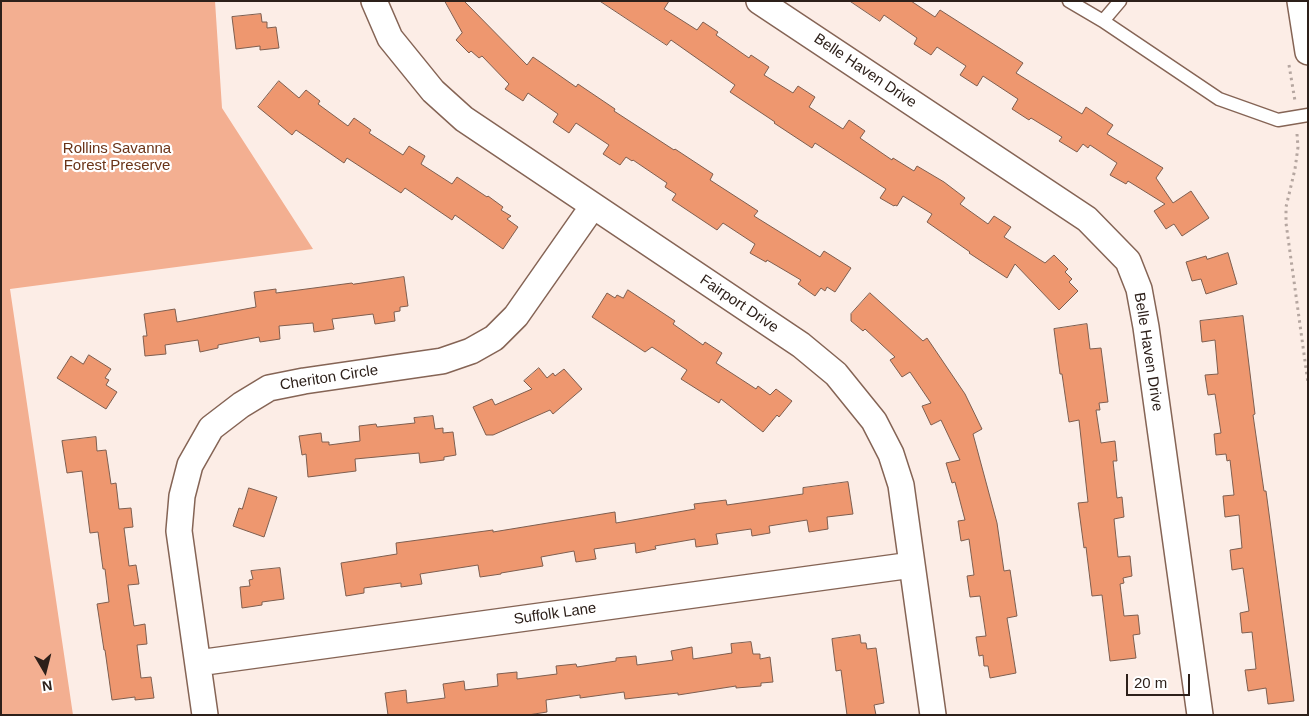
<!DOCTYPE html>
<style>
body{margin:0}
#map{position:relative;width:1309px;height:716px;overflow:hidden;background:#fcede6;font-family:Arial,sans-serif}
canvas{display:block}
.frame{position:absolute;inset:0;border:2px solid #2d201a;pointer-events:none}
.north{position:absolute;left:20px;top:646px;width:50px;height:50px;-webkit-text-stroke:4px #fff;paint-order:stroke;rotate:172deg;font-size:14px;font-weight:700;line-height:20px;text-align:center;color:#2d201a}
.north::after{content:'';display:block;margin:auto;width:18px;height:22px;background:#2d201a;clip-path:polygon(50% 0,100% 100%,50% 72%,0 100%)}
.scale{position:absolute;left:1126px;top:674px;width:64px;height:22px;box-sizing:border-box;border:2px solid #2d201a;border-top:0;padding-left:6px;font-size:15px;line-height:18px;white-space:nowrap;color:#2d201a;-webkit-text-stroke:4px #fff;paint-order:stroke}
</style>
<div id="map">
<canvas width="1309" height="716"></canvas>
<div class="frame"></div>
<div class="north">N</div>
<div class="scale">20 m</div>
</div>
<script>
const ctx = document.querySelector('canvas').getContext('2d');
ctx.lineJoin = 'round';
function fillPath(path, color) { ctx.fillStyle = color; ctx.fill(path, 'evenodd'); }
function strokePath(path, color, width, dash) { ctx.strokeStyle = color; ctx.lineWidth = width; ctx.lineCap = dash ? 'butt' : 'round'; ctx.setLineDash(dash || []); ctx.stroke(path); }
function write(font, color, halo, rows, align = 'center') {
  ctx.font = font + ' Arial,sans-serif'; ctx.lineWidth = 4.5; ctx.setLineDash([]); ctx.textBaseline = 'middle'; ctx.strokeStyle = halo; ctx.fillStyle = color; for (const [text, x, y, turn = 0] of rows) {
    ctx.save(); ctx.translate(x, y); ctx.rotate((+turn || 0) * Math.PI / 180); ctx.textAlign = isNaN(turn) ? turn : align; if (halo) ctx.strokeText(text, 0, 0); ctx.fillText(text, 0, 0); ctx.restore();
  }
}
fillPath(new Path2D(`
 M 1,1 L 215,1 L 222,108 L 313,249 L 10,289 L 73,715 L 1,715 Z`), '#f3af91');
const building = new Path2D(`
 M 445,1 L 464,1 L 527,65 L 533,57 L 576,87 L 578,84 L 615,109 L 614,111 L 674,150 L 675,149 L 713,174 L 710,180 L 758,211 L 754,216 L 820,257 L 824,251 L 851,268 L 835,292 L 827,287 L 825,291 L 821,288 L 815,296 L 798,284 L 801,280 L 767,260 L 766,262 L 750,253 L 755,244 L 723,223 L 717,230 L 672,200 L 676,194 L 665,187 L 667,183 L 633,160 L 632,161 L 626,157 L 620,165 L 603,154 L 609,145 L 576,123 L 569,133 L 553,122 L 558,114 L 528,93 L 523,101 L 505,89 L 509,84 L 482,56 L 479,58 L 471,51 L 469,53 L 456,40 L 462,33 Z
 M 600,1 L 669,1 L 664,9 L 697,30 L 703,22 L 718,32 L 716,35 L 749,58 L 751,55 L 769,67 L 764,75 L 793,93 L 798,86 L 815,97 L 809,107 L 843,129 L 849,120 L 865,131 L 860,138 L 892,160 L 893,158 L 914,171 L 917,166 L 944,182 L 965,198 L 960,204 L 988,224 L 994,216 L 1011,227 L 1004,237 L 1045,263 L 1054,255 L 1068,269 L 1065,272 L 1072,279 L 1069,282 L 1078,291 L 1059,310 L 1015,264 L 1007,278 L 969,253 L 970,252 L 927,222 L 932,214 L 903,196 L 897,206 L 895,205 L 894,206 L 880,198 L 886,189 L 815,143 L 812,148 L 774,123 L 775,122 L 730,92 L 735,85 L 671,40 L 667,45 Z
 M 850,1 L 911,1 L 935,17 L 940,10 L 1023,63 L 1016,73 L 1082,114 L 1086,107 L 1113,125 L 1107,134 L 1163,168 L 1156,178 L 1173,203 L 1191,191 L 1209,218 L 1182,236 L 1174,224 L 1166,229 L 1154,211 L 1165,204 L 1128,181 L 1126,184 L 1110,175 L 1117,163 L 1090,145 L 1088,148 L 1083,144 L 1077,152 L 1059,141 L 1062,137 L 1031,118 L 1029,120 L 1012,109 L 1018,99 L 983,76 L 977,86 L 960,75 L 966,66 L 937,47 L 931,55 L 914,44 L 917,38 L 884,15 L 880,21 Z
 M 261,14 L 262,22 L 267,22 L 267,28 L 276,27 L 279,48 L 260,50 L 260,46 L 236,49 L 232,17 Z
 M 279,81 L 299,98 L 306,90 L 320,101 L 318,104 L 348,126 L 354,118 L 371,130 L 369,133 L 403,155 L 409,146 L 425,156 L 421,164 L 452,184 L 457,177 L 487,197 L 488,196 L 503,207 L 501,210 L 511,216 L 507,219 L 518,227 L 503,249 L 455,215 L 452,220 L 405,188 L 401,193 L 347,158 L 344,163 L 296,130 L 292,135 L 258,107 Z
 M 1228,253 L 1237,284 L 1206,294 L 1201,279 L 1192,281 L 1186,262 L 1206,256 L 1207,259 Z
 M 404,277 L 408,306 L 400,307 L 400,311 L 394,312 L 395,321 L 375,324 L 373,314 L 332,319 L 334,329 L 314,332 L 313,323 L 279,326 L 280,339 L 260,342 L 259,337 L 218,345 L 218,348 L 200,352 L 198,340 L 165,345 L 166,354 L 145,356 L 143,336 L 147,336 L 144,314 L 175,309 L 177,322 L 256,307 L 254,292 L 276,289 L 276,293 L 352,283 L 353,284 Z
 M 628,290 L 675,321 L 673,324 L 703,345 L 705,342 L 722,353 L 716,363 L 756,389 L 758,386 L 770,395 L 776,389 L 792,401 L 779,417 L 777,415 L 763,432 L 721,399 L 719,403 L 681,379 L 687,370 L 652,347 L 645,352 L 592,317 L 607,293 L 615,298 L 617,295 L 623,298 Z
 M 870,293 L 923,341 L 927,338 L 965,394 L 982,429 L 973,434 L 997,523 L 1004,571 L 1010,570 L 1017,616 L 1007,618 L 1016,673 L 990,678 L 988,666 L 984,666 L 983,655 L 979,656 L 976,637 L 986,636 L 980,596 L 970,597 L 967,576 L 974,575 L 969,539 L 961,541 L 958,521 L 965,520 L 955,482 L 952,483 L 946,463 L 960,460 L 941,420 L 931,425 L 922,406 L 931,403 L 910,372 L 902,377 L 890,360 L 895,357 L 865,329 L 863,331 L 851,321 L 851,314 Z
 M 1243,316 L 1255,414 L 1253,415 L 1264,491 L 1266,491 L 1294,701 L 1268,704 L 1266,688 L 1248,691 L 1245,670 L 1256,669 L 1252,632 L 1242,633 L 1240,613 L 1249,611 L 1243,568 L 1232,570 L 1230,550 L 1242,548 L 1239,515 L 1225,517 L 1223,496 L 1234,495 L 1230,460 L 1227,461 L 1226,454 L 1216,455 L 1214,434 L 1221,433 L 1215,394 L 1208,395 L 1205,375 L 1218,374 L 1215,340 L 1202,342 L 1200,321 Z
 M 1087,324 L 1090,349 L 1101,348 L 1108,402 L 1099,403 L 1100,410 L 1096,410 L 1101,443 L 1115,441 L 1117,461 L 1113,461 L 1117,498 L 1122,497 L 1124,517 L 1114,519 L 1118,557 L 1130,556 L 1132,576 L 1123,578 L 1124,583 L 1120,584 L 1124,616 L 1138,615 L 1140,634 L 1133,635 L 1136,658 L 1110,661 L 1102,595 L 1092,596 L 1086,547 L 1084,548 L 1078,503 L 1088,502 L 1079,420 L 1069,422 L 1062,374 L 1060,374 L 1054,329 Z
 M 89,355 L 111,369 L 105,378 L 109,380 L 106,385 L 117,392 L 106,409 L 57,378 L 71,356 L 83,364 Z
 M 539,368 L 547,378 L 553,373 L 555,376 L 564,369 L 582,389 L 553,414 L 550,410 L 493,435 L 486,435 L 473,407 L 492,399 L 495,405 L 532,389 L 524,381 Z
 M 433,416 L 435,429 L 443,428 L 443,433 L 453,432 L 456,455 L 444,457 L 444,460 L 420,463 L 419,453 L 355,459 L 356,471 L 308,477 L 306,454 L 302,455 L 299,436 L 321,433 L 322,442 L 329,442 L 329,445 L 360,441 L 359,426 L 376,424 L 377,427 L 415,423 L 414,418 Z
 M 96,437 L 97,451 L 106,450 L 111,484 L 116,483 L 119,509 L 131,508 L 133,527 L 124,528 L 129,566 L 136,565 L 139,584 L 128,585 L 134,626 L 145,624 L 147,644 L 137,645 L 141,678 L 151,677 L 154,698 L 135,700 L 135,697 L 112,700 L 105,650 L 104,650 L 97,604 L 109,602 L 105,569 L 103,569 L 98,532 L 90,533 L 82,471 L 67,473 L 62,441 Z
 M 848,482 L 853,514 L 827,517 L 828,529 L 809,532 L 807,520 L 769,526 L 770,533 L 752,536 L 751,529 L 716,534 L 718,544 L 696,547 L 695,539 L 655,546 L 656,549 L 636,553 L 635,543 L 594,549 L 596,559 L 576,562 L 574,551 L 541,557 L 543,566 L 501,573 L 501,574 L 480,577 L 478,565 L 420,574 L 422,584 L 401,587 L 401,583 L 364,588 L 364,593 L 346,596 L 341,563 L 397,554 L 396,543 L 493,530 L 493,532 L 615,512 L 616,523 L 695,509 L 694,504 L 726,500 L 727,505 L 803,494 L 803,488 Z
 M 249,488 L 277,497 L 264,537 L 233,526 L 239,508 L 242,509 Z
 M 280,568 L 284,599 L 262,602 L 262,605 L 242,608 L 240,587 L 250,586 L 249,580 L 253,579 L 251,571 Z
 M 860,635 L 861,643 L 866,643 L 867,649 L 876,648 L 884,703 L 874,705 L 876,715 L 847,715 L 841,670 L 836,671 L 832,639 Z
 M 751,642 L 753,654 L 760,654 L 760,659 L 770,657 L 773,682 L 761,683 L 761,686 L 736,688 L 736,686 L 678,695 L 678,693 L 625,699 L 624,692 L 580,698 L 580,695 L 546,700 L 547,712 L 528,715 L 388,715 L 385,693 L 406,690 L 407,703 L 445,698 L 443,684 L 464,681 L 465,690 L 498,686 L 497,674 L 517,672 L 517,679 L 557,674 L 556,666 L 576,664 L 577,667 L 616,661 L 616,658 L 636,656 L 637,665 L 673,660 L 671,651 L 692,647 L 693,659 L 732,653 L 731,644 Z`);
fillPath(building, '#ee976f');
strokePath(building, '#7e5e4f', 1);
const lane = new Path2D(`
 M 1069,1 L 1103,21 L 1120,1
 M 1103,21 L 1219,99 L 1278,120 L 1308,115`);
const street = new Path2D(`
 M 374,1 L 390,38 L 433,91 L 464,119 L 801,345 L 836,374 L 874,421 L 891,454 L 901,485 L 933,715
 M 759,1 L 1087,219 L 1128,261 L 1139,289 L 1146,327 L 1200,715
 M 1300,1 L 1308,52
 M 198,663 L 912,565
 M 205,715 L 179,531 L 182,496 L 190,465 L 211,428 L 241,405 L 269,388 L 304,381 L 442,361 L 471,351 L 494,338 L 516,316 L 593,206`);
strokePath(lane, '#856455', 15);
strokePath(street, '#856455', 28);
strokePath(new Path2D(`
 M 1289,65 L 1295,101
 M 1297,134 L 1298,147 L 1295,169 L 1286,207 L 1286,223 L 1308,383`), '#b5a6a0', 3, [2.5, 4]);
strokePath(lane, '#fff', 12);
strokePath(street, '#fff', 25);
write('15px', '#2d201a', '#fff', [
 ["Belle Haven Drive",865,71,34],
 ["Fairport Drive",739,304,34],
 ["Belle Haven Drive",1148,352,81],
 ["Cheriton Circle",329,378,-9],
 ["Suffolk Lane",555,614,-8]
]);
write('15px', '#6a3317', '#fff', [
 ["Rollins Savanna",117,149],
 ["Forest Preserve",117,166]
]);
</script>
